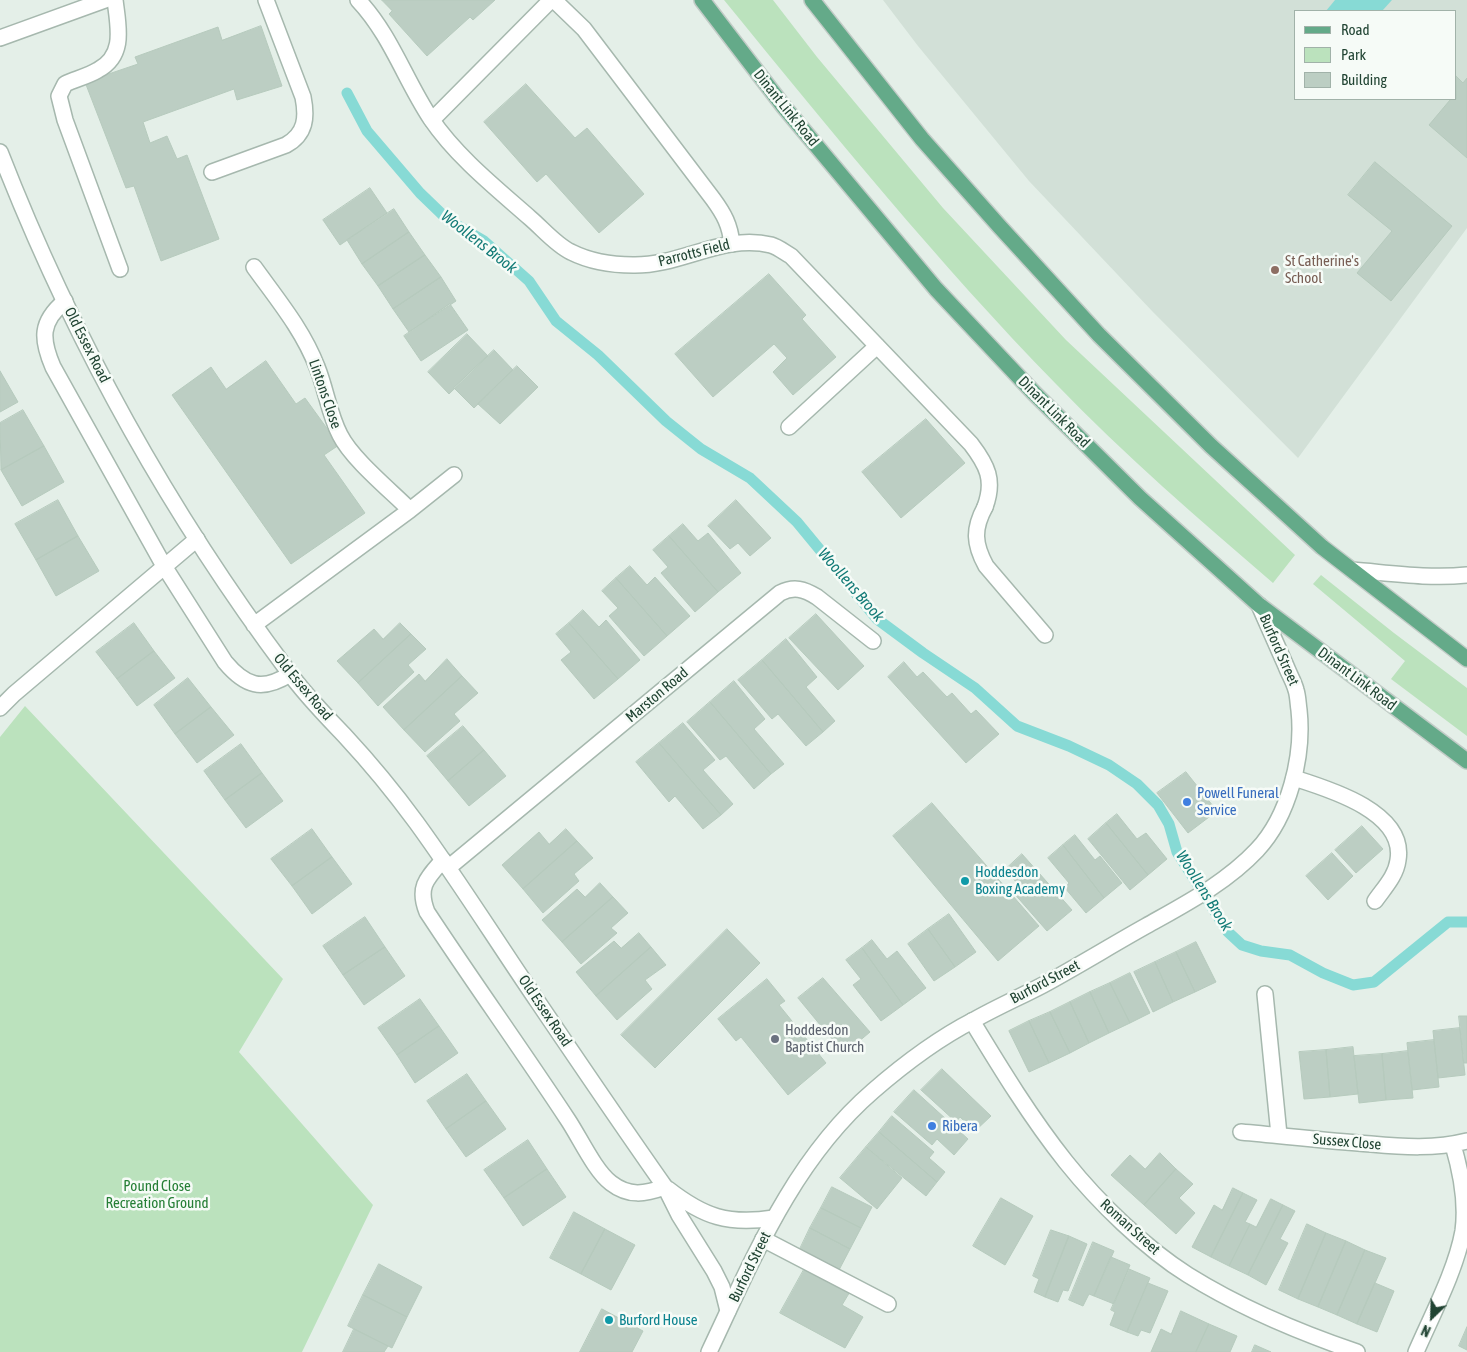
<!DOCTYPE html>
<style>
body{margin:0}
#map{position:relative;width:1467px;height:1352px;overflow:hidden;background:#e4efe8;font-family:"Asap Condensed",sans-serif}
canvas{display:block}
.legend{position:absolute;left:1294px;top:10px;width:162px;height:90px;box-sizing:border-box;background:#f6fbf7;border:1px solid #a1b2a9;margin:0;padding:6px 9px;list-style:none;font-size:15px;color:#214433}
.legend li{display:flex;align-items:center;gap:10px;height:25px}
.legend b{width:25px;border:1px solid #a1b2a9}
.north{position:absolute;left:1407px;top:1292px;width:50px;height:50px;-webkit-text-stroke:4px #f6fbf7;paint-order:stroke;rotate:204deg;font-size:14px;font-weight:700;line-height:20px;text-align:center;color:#214433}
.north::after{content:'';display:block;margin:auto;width:18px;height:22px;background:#214433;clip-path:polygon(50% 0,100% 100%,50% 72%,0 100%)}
</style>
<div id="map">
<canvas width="1467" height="1352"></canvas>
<ul class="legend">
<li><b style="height:6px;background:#64aa89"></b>Road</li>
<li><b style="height:14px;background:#bbe2bd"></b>Park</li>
<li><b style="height:14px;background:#bccec3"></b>Building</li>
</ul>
<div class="north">N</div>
</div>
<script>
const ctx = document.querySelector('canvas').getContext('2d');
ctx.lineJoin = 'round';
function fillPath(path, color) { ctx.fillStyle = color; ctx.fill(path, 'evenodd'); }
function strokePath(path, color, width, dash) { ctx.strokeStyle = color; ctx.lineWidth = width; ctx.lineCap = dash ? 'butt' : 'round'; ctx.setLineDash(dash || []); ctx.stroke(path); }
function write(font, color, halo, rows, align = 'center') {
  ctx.font = font + ' "Asap Condensed",sans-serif'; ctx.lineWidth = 5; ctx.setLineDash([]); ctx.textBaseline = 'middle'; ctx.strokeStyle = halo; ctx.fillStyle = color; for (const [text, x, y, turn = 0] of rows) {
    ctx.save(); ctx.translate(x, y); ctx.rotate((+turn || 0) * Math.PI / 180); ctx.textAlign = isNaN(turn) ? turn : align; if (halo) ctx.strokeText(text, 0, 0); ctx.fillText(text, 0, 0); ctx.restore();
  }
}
fillPath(new Path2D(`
 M 883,0 L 1467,0 L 1467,228 L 1298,458 L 1152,311 L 1029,181 L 918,46 ZM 1296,11 L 1456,11 L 1456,99 L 1296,99 Z`), '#d2e0d7');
fillPath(new Path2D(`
 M 724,0 L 773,0 L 817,57 L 943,208 L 1066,340 L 1295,555 L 1273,583 C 1199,519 1124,455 1056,384 C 938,263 831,131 724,0 Z
 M 1321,575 L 1394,633 L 1467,688 L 1467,736 L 1391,679 L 1405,661 L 1313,584 Z
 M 25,706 L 283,979 L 239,1052 L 373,1205 L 302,1352 L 0,1352 L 0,737 Z`), '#bbe2bd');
fillPath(new Path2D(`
 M 1335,0 L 1392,0 L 1382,11 L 1326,11 Z`), '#87dad5');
strokePath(new Path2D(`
 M 347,93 L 367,131 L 420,193 L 448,220 L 484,241 L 529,281 L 556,321 L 598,355 L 666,421 L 701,449 L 750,478 L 797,522 L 877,619 L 923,653 L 975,688 L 1017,726 L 1069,746 L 1109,765 L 1137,784 L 1158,805 L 1169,824 L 1177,852 L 1228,932 L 1242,945 L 1261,951 L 1290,955 L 1323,973 L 1353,985 L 1374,982 L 1448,922 L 1467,922`), '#87dad5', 11);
const building = new Path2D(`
 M 382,0 L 495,0 L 473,20 L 470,17 L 427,56 L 389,14 L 392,11 Z
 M 261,26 L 282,86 L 237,100 L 234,89 L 143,122 L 150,143 L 167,136 L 177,159 L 187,155 L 219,239 L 161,261 L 134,186 L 126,188 L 85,82 L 138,64 L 135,57 L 218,27 L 222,40 Z
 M 1456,76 L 1463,83 L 1467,78 L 1467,158 L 1429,125 L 1450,100 L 1449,99 L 1456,99 Z
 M 526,84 L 575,138 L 587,128 L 644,194 L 599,233 L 546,174 L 537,182 L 484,122 Z
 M 1375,162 L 1452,226 L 1391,301 L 1357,273 L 1392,231 L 1348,195 Z
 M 370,188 L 387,213 L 340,245 L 323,220 Z
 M 394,209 L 409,232 L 362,264 L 347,240 Z
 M 409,232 L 425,255 L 378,286 L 362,264 Z
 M 425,255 L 441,277 L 393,309 L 378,286 Z
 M 769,274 L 806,315 L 802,319 L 836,357 L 793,395 L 773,372 L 787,358 L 774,344 L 713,397 L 675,354 Z
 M 441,277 L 456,301 L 409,332 L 393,309 Z
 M 450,304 L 468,330 L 421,361 L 404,336 Z
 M 467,334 L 488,356 L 449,394 L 428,372 Z
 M 494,350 L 513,370 L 474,408 L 454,388 Z
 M 266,361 L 296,404 L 305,398 L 339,445 L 324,455 L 365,513 L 291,564 L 172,395 L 211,367 L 226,389 Z
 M 517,366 L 538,387 L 500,424 L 478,404 Z
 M 0,371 L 18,402 L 0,412 Z
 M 23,410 L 44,446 L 1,470 L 0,423 Z
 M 926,419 L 965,463 L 901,518 L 862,472 Z
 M 44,446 L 64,482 L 22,506 L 1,470 Z
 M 58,500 L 78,536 L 36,560 L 15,524 Z
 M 736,500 L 771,538 L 750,556 L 738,543 L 730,549 L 708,526 Z
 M 683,524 L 698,541 L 708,533 L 741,573 L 718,592 L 669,536 Z
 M 78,536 L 99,571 L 56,596 L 36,560 Z
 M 669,536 L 718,592 L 695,612 L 661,573 L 668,567 L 653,550 Z
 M 630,566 L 647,585 L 655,577 L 690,616 L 667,636 L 616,578 Z
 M 616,578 L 667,636 L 644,656 L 609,616 L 618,608 L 602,591 Z
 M 583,610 L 599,627 L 606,620 L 640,660 L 618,679 L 569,623 Z
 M 816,614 L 864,666 L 838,690 L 789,638 Z
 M 134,623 L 154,651 L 117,679 L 96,652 Z
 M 400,623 L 411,634 L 358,683 L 337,661 L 374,629 L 383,639 Z
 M 569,623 L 618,679 L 594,699 L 561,660 L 571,652 L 556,634 Z
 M 411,634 L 426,649 L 408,665 L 414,672 L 378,706 L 358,683 Z
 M 786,639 L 817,677 L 806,687 L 835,721 L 823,732 L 762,660 Z
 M 154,651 L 175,678 L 137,706 L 117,679 Z
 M 447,659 L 462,676 L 404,730 L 383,707 L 419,674 L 425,681 Z
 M 762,660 L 823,732 L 806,746 L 778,714 L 772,719 L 738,680 Z
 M 904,662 L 917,677 L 923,672 L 947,697 L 952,693 L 971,714 L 976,710 L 999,734 L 966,763 L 888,677 Z
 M 462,676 L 478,693 L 454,714 L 460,721 L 425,752 L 404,730 Z
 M 188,678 L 211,707 L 175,734 L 154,705 Z
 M 734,681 L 765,719 L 754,729 L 784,764 L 771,774 L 710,702 Z
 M 710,702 L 771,774 L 754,789 L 726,756 L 720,760 L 687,722 Z
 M 211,707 L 234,735 L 197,763 L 175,734 Z
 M 683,723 L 715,760 L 703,770 L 733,804 L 721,815 L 659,743 Z
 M 463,726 L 484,750 L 448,781 L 427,756 Z
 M 659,743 L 721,815 L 703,829 L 675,796 L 669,802 L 636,762 Z
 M 241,744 L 262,773 L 225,800 L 204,771 Z
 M 484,750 L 506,776 L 469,806 L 448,781 Z
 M 1186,772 L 1217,811 L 1188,833 L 1157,793 Z
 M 262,773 L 283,801 L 246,828 L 225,800 Z
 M 932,803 L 1039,926 L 998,961 L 893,836 Z
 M 1117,814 L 1137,839 L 1146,833 L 1167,859 L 1148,875 L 1106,823 Z
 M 1106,823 L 1148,875 L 1130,890 L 1088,839 Z
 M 1362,826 L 1383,849 L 1356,873 L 1335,850 Z
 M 312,829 L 332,857 L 292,886 L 271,859 Z
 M 566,829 L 577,841 L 523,889 L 502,865 L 539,832 L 549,844 Z
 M 1075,835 L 1095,860 L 1100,856 L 1122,883 L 1104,898 L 1063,845 Z
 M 577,841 L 593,858 L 574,874 L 579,881 L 543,913 L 523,889 Z
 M 1063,845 L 1104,898 L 1086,913 L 1065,888 L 1069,883 L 1048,858 Z
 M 1332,853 L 1353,876 L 1328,900 L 1306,876 Z
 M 1022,854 L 1072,910 L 1047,931 L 1012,891 L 1019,885 L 1005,870 Z
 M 332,857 L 352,884 L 312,914 L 292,886 Z
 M 600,883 L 613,897 L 562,942 L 542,920 L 577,889 L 585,897 Z
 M 613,897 L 628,913 L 611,928 L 617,933 L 581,964 L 562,942 Z
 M 949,914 L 976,952 L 955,967 L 928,929 Z
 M 365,917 L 385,947 L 343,975 L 323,946 Z
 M 727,929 L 760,963 L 655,1068 L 621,1035 Z
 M 928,929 L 955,967 L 934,981 L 908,944 Z
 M 639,933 L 651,947 L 596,996 L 576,972 L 614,941 L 621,948 Z
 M 872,940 L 887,959 L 897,951 L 926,988 L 903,1005 L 862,948 Z
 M 1196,942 L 1216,982 L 1195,992 L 1176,952 Z
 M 385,947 L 405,976 L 364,1005 L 343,975 Z
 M 651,947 L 666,965 L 645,980 L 652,989 L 617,1020 L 596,996 Z
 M 862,948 L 903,1005 L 881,1021 L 853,985 L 861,979 L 846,960 Z
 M 1176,952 L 1195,992 L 1173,1002 L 1155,962 Z
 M 1155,962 L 1173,1002 L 1153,1012 L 1134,972 Z
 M 1130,973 L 1150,1013 L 1130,1023 L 1110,983 Z
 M 823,978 L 870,1032 L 844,1054 L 798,998 Z
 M 767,979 L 785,1001 L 779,1005 L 826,1063 L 788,1095 L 741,1037 L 736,1041 L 718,1019 Z
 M 1110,983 L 1130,1023 L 1109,1033 L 1090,992 Z
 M 1090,992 L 1109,1033 L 1089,1043 L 1070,1002 Z
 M 420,999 L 439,1026 L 397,1055 L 378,1028 Z
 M 1070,1002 L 1089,1043 L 1070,1053 L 1050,1012 Z
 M 1050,1012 L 1070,1053 L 1049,1063 L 1029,1021 Z
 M 1459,1016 L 1467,1016 L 1467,1063 L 1464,1063 Z
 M 1029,1021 L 1049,1063 L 1029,1072 L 1009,1031 Z
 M 439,1026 L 458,1053 L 415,1083 L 397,1055 Z
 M 1460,1028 L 1465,1075 L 1438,1078 L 1433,1031 Z
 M 1434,1040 L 1439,1087 L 1412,1090 L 1407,1043 Z
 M 1353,1047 L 1358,1094 L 1330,1097 L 1326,1050 Z
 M 1326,1050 L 1330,1097 L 1304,1099 L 1299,1052 Z
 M 1408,1051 L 1413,1098 L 1386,1100 L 1382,1054 Z
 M 1382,1054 L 1386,1100 L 1359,1103 L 1354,1056 Z
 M 942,1069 L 991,1116 L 975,1131 L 960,1117 L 956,1122 L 921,1090 Z
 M 467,1074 L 486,1101 L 446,1129 L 427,1101 Z
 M 914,1090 L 968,1139 L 954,1155 L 937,1139 L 932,1145 L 894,1112 Z
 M 486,1101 L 506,1129 L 466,1157 L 446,1129 Z
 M 892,1116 L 934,1152 L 929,1158 L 945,1172 L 937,1182 L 879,1132 Z
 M 879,1132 L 937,1182 L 926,1196 L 866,1147 Z
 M 528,1140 L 547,1169 L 504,1198 L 484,1170 Z
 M 866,1147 L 902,1178 L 877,1209 L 840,1178 Z
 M 1160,1153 L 1176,1169 L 1144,1205 L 1111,1175 L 1130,1155 L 1145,1169 Z
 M 547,1169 L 566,1197 L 523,1226 L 504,1198 Z
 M 1176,1169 L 1193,1184 L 1179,1198 L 1195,1213 L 1176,1234 L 1144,1205 Z
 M 832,1187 L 872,1207 L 861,1228 L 821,1208 Z
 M 1233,1188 L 1243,1193 L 1211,1257 L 1192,1247 L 1214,1205 L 1222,1210 Z
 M 1243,1193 L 1257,1200 L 1245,1222 L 1250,1224 L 1229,1266 L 1211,1257 Z
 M 1001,1198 L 1033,1216 L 1005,1265 L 973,1246 Z
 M 1271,1199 L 1283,1205 L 1248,1275 L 1229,1266 L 1250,1224 L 1256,1227 Z
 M 1283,1205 L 1295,1211 L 1280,1239 L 1288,1243 L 1266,1285 L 1248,1275 Z
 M 821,1208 L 861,1228 L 850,1249 L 810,1228 Z
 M 574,1212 L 605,1229 L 581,1274 L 550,1258 Z
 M 1307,1224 L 1326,1233 L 1298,1299 L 1279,1290 Z
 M 810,1228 L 850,1249 L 839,1270 L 800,1249 Z
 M 605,1229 L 635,1245 L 611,1290 L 581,1274 Z
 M 1051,1230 L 1069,1236 L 1045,1297 L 1034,1292 L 1039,1279 L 1033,1276 Z
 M 1326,1233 L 1346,1241 L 1318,1307 L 1298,1299 Z
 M 1069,1236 L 1087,1244 L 1068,1291 L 1063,1290 L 1058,1302 L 1045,1297 Z
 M 1346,1241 L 1365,1250 L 1337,1315 L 1318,1307 Z
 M 1093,1242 L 1114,1251 L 1094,1296 L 1089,1294 L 1083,1306 L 1069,1300 Z
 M 1365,1250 L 1386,1258 L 1357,1324 L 1337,1315 Z
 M 1111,1257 L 1130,1265 L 1114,1304 L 1094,1296 Z
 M 379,1264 L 422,1287 L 407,1317 L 363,1295 Z
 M 806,1266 L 851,1290 L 842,1305 L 863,1317 L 845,1348 L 780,1313 Z
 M 1129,1269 L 1150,1278 L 1127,1332 L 1110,1325 L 1115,1312 L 1111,1310 Z
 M 1148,1283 L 1168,1291 L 1150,1333 L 1141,1330 L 1138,1336 L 1127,1332 Z
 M 1375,1283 L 1394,1291 L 1377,1332 L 1357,1324 Z
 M 363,1295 L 407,1317 L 392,1348 L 348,1326 Z
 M 602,1309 L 643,1331 L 632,1352 L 580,1352 Z
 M 1181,1311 L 1209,1324 L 1196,1352 L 1151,1352 L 1161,1329 L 1171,1334 Z
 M 1209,1324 L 1237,1336 L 1230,1352 L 1196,1352 Z
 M 1467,1327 L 1467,1350 L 1459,1346 Z
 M 354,1329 L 388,1346 L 384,1352 L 343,1352 Z
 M 1255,1345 L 1271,1352 L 1252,1352 Z`);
fillPath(building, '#bccec3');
strokePath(building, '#b6cabd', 1);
const service = new Path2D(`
 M 115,0 C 118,26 126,55 98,70 C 88,76 76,79 65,84 L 59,96 L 65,120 L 120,269
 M 554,0 L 584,29 L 713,199 C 724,214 730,225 732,244
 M 432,120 L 551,0
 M 212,172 L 286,145 C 306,134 307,117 303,97 L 266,0
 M 65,301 C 40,322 41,339 53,367 L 164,566 L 225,662 C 245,686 262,692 290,674
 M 789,427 L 877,346
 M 985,507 C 973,529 974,544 986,566 L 1045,635
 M 0,708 L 14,694 L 197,539
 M 1294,778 C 1329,789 1406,812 1398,860 C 1396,876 1384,888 1375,901
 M 443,860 C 427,878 417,887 427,912 C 473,982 522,1050 568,1120 C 580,1138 595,1171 611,1183 C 629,1197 645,1194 665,1187
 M 1265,994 L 1279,1135
 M 763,1239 L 888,1304`);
const minor = new Path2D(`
 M 358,0 C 391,35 405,80 431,119 C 457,157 496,188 530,218 C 543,229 556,245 571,252 C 591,262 612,265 633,265 C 681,266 724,233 771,245 C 778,247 784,252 791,256 L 971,444 C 987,465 995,480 985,507
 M 0,38 L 105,0
 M 0,152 C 72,337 169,512 288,671 C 305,695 325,715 345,736 C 371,764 394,792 416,822 C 459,881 497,942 538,1002 C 580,1064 622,1126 665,1187 L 679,1215 L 714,1271 L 722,1287 L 728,1311
 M 254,267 C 277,299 303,330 317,367 C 326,389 329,414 340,435 C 352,459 390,490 410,510
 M 1352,570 C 1390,573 1429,579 1467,575
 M 254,625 L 410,510 L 454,475
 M 448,868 L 780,593 C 794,586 804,589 817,597 L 873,641
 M 972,1021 C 1001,1069 1031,1118 1066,1162 C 1098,1202 1145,1248 1188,1275 C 1241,1308 1298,1332 1357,1352
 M 1241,1132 C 1285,1136 1328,1141 1371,1144 C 1404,1147 1435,1149 1467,1141
 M 668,1189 C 704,1217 728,1225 774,1218
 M 1416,1352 C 1432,1315 1456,1270 1463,1231 C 1467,1202 1461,1172 1453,1145`);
const tertiary = new Path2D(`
 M 709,1352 C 753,1259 793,1160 873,1091 C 904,1064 937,1039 974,1020 C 997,1007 1020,997 1043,985 C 1078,966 1112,945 1146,926 C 1185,904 1226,883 1257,850 C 1289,816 1304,756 1299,710 C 1298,704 1298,696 1296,690 C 1294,682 1289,674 1286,666 C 1277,646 1268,625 1259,605`);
const primary = new Path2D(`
 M 702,0 L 784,107 L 936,289 L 1034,393 L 1140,498 L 1259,605 L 1467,761
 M 812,0 L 922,139 L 1000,227 L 1099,335 L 1211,446 L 1322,547 L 1467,659`);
strokePath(service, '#a6b8ae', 18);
strokePath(minor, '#a6b8ae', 18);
strokePath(tertiary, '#a6b8ae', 18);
strokePath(primary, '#c1cbc6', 18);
strokePath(service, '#fff', 15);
strokePath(minor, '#fff', 15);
strokePath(tertiary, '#fff', 15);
strokePath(primary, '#64aa89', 15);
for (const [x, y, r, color] of [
 [1275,270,5,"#8d6e63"],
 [1187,802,5,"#3f7fe0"],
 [965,881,5,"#0f9aa8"],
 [775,1039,5,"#6b7280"],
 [932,1126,5,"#3f7fe0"],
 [609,1320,5,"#0f9aa8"]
]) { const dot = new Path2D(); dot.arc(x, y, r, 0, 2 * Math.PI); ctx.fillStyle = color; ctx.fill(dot); strokePath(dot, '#f6fbf7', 2); }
write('15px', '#214433', '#f6fbf7', [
 ["Dinant Link Road",786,108,51],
 ["Parrotts Field",694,253,-14],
 ["Old Essex Road",87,345,63],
 ["Lintons Close",325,394,71],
 ["Dinant Link Road",1054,412,45],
 ["Burford Street",1279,650,66],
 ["Dinant Link Road",1357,679,37],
 ["Old Essex Road",303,687,50],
 ["Marston Road",657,695,-40],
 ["Burford Street",1045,982,-28],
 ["Old Essex Road",545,1011,56],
 ["Sussex Close",1347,1142,5],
 ["Roman Street",1130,1227,42],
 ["Burford Street",750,1267,-64]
]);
write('15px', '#785e54', '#f6fbf7', [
 ["St Catherine's",1285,261],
 ["School",1285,278]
], 'left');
write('15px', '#366cbe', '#f6fbf7', [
 ["Powell Funeral",1197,793],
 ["Service",1197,810],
 ["Ribera",942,1126]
], 'left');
write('15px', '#0d838f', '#f6fbf7', [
 ["Hoddesdon",975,872],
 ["Boxing Academy",975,889],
 ["Burford House",619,1320]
], 'left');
write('15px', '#5b616d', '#f6fbf7', [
 ["Hoddesdon",785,1030],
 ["Baptist Church",785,1047]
], 'left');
write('15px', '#267f36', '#f6fbf7', [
 ["Pound Close",157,1186],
 ["Recreation Ground",157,1203]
]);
write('italic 16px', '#137b77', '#f6fbf7', [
 ["Woollens Brook",479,242,38],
 ["Woollens Brook",851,585,49],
 ["Woollens Brook",1204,891,58]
]);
</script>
